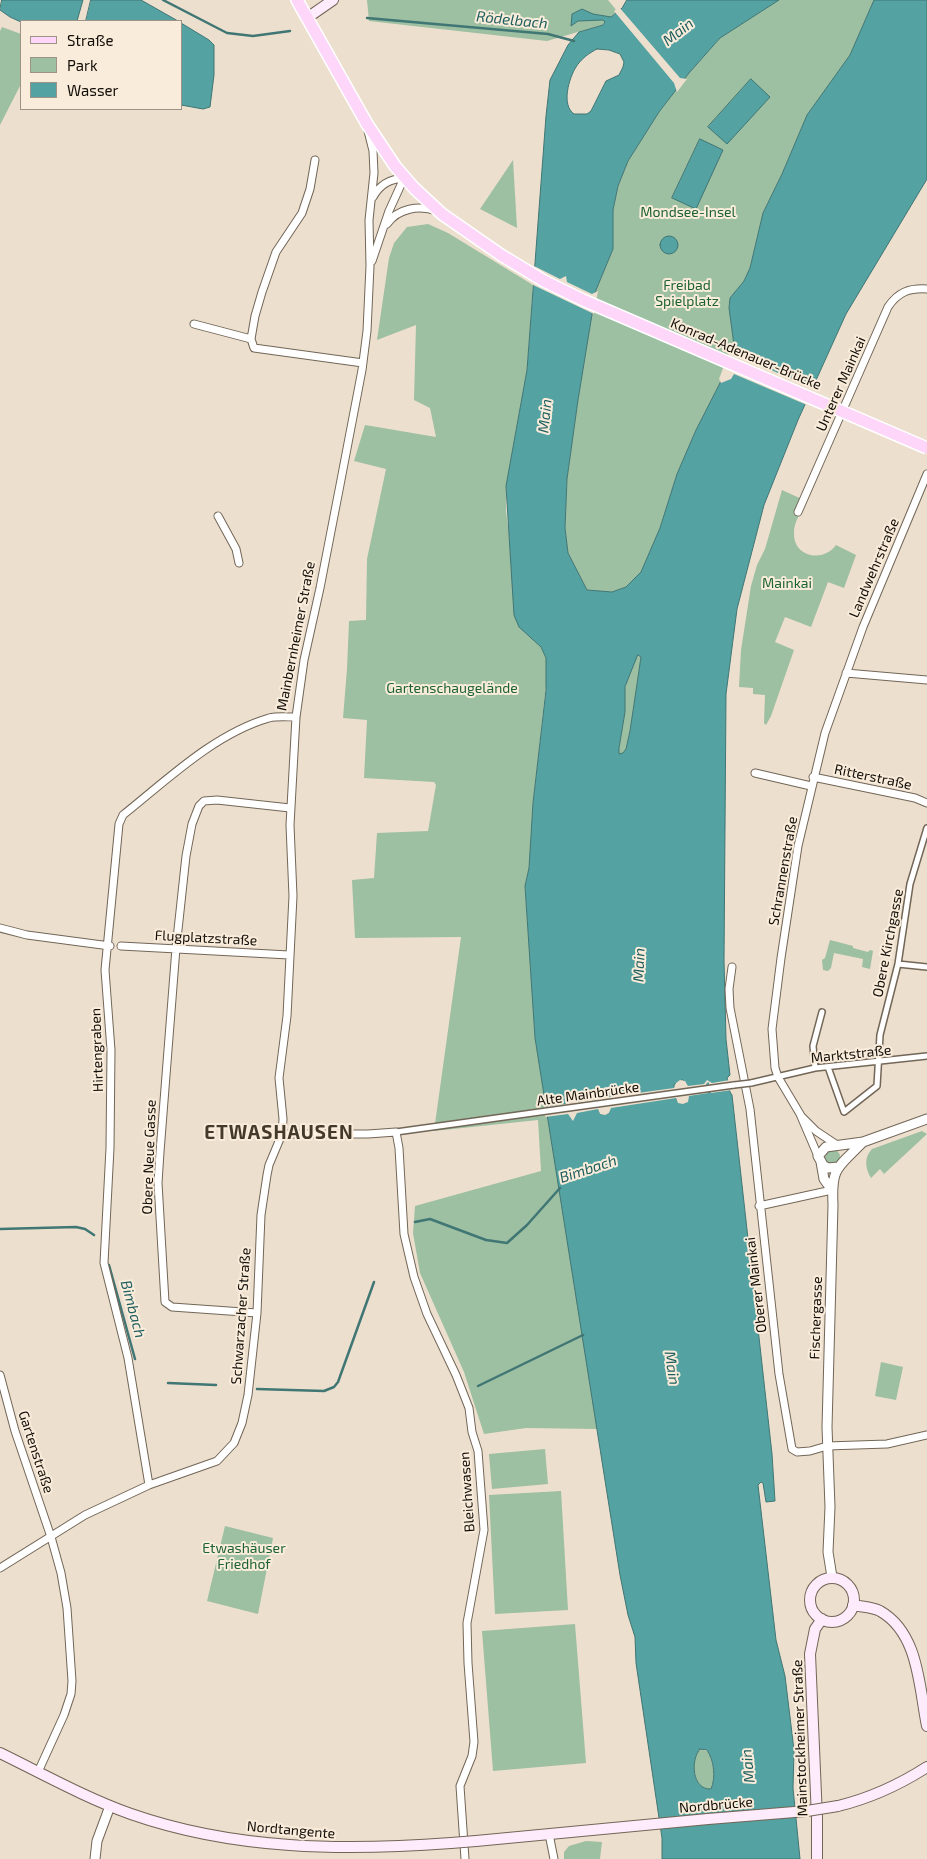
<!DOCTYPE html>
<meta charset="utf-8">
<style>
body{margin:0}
#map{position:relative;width:927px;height:1859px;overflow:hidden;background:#eddfce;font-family:"Exo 2",sans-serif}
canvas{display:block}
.legend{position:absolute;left:20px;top:20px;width:162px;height:90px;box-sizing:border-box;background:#faecdb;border:1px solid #9d9387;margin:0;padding:6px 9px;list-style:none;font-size:15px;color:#120e08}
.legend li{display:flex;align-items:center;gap:10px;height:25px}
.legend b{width:25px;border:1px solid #9d9387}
</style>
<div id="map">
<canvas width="927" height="1859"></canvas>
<ul class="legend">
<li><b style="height:6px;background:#fdd6f9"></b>Straße</li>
<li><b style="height:14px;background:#9dbfa2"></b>Park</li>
<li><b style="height:14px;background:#54a2a2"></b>Wasser</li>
</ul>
</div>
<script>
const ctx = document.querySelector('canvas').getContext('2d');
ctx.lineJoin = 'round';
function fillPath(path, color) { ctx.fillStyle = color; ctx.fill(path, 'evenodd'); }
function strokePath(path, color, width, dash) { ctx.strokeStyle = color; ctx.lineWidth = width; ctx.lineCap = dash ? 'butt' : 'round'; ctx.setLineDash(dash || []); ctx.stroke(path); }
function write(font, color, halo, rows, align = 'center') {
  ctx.font = font + ' "Exo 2",sans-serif'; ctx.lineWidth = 4; ctx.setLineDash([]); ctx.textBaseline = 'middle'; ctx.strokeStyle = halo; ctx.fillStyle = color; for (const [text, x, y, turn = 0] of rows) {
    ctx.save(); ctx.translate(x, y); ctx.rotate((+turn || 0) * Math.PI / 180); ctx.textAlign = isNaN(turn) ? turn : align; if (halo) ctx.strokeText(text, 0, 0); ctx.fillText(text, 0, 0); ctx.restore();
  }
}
fillPath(new Path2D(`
 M 367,0 L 608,0 L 617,11 L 602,25 L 547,41 L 369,21 Z
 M 779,0 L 874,0 L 850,55 L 807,115 L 782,174 L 763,213 L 750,268 L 744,281 L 730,298 L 729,308 L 734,345 L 720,383 L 696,430 L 677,474 L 660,528 L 641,573 L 626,587 L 612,592 L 587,590 L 568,553 L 565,528 L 567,479 L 578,400 L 596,290 L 613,249 L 613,210 L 618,186 L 628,161 L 659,112 L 689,73 L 720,38 Z
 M 2,27 L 21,34 L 21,84 L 0,125 L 0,31 Z
 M 513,160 L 517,228 L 480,209 Z
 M 428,224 L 448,233 L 533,285 L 527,370 L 506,486 L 506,511 L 512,559 L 532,637 L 541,647 L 546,658 L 546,685 L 533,803 L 529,868 L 525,886 L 535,1038 L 598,1429 L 526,1428 L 484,1434 L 464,1372 L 420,1273 L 413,1233 L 415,1206 L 541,1171 L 538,1120 L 434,1131 L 461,937 L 355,938 L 352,880 L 374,878 L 377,833 L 428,831 L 436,785 L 434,782 L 364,778 L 367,720 L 343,718 L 347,669 L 349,621 L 366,620 L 367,559 L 386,469 L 354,461 L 365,425 L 436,437 L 430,408 L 414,400 L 416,325 L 377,340 L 389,258 L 394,243 L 407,227 Z
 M 782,490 L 806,501 C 802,511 793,523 794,534 C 794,557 823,563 836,545 L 856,555 L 844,588 L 828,582 L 811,627 L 785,617 L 775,642 L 794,650 L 771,716 L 766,725 L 764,723 L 765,695 L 753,694 L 753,688 L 739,687 L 741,650 L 751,586 L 757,565 L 765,549 Z
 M 638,655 L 641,657 L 630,731 L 626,749 L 623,753 L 619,754 L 619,748 L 625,712 L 625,687 Z
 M 830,940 L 853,946 L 853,948 L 868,952 L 870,950 L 873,951 L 870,969 L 862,967 L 863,959 L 834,953 L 831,968 L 828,971 L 823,970 L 822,960 L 825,958 Z
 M 922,1131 L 927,1134 L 884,1174 L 880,1169 L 871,1178 C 865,1168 864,1157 872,1149 Z
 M824 1157a8 8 0 1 1 16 0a8 8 0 1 1-16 0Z
 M 881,1362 L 903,1367 L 896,1400 L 875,1396 Z
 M 545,1449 L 548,1484 L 492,1489 L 489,1454 Z
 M 561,1491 L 568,1610 L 495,1614 L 489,1495 Z
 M 225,1526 L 273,1538 L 258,1614 L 207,1601 Z
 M 575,1624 L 586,1763 L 493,1771 L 482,1631 Z
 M 700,1749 L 709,1752 C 713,1763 716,1778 711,1789 C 692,1790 689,1760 700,1749 Z
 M 586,1841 L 602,1842 L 600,1859 L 564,1859 L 564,1852 L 569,1846 Z`), '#9dbfa2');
const water = new Path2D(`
 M 2,0 L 83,0 L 77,21 L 21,22 L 10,17 L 0,10 Z
 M 91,0 L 141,0 L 178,21 L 86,21 Z
 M 627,0 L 779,0 L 720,38 L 689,73 L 659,112 L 628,161 L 618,186 L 613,210 L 613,249 L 596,290 L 578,400 L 567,479 L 565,528 L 568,553 L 587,590 L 612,592 L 626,587 L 641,572 L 660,528 L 677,474 L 696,430 L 720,383 L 734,345 L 729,308 L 730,298 L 744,281 L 750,268 L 763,213 L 782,174 L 807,115 L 850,55 L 874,0 L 927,0 L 927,179 L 846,314 L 798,420 L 764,505 L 737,609 L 726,694 L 724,961 L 726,1039 L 730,1075 L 727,1078 L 730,1092 L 732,1095 L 772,1454 L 775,1501 L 766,1502 L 763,1483 L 761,1482 L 758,1485 L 776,1640 L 785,1676 L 794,1750 L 793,1788 L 800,1859 L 662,1859 L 662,1838 L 636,1663 L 635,1637 L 628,1615 L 620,1575 L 535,1038 L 525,886 L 529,868 L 533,803 L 546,690 L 546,658 L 541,647 L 519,627 L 514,615 L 506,486 L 527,370 L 546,116 L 550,80 L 568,45 L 579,32 L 603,25 L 605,22 L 603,20 L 578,21 L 571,26 L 572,14 L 582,9 L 593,14 L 611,17 L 622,8 ZM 597,49 L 609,50 L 620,54 L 624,62 L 623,67 L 619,75 L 606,81 L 591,111 L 587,114 L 574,114 C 561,105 569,78 576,67 C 581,59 589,53 597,49 ZM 638,655 L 641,657 L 630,731 L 626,749 L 623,753 L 619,754 L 619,748 L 625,712 L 625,687 ZM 683,1080 L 688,1086 L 686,1103 L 677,1101 L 674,1085 ZM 599,1092 L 609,1095 L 609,1113 L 600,1114 L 596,1097 ZM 700,1749 L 707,1750 C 714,1760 716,1778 711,1789 C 692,1790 690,1760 700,1749 Z
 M 181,23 L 209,40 L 214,45 L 214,75 L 210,107 L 203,109 L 181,105 Z
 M 751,79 L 770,97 L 727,144 L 708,127 Z
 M 700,139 L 723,150 L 696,209 L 672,198 Z
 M660 245a9 9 0 1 1 18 0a9 9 0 1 1-18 0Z`);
fillPath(water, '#54a2a2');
strokePath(water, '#407674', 1);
fillPath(new Path2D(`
 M 619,7 L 680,78 L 687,79 L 677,92 L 674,83 L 614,11 Z
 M 532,265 L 560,279 L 566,276 L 567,282 L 592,294 L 598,291 L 594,314 L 531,284 Z
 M 735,346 L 740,349 L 741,357 L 815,389 L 807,405 L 734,374 L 731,379 L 721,383 L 719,379 L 731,347 Z
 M 680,1080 L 685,1081 L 688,1086 L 704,1084 L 707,1080 L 712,1083 L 730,1080 L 732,1090 L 711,1093 L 709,1083 L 708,1082 L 706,1084 L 708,1093 L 689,1096 L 688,1102 L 683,1104 L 678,1103 L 676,1098 L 611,1108 L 609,1113 L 605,1115 L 600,1114 L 598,1109 L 577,1113 L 573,1121 L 568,1114 L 545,1117 L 544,1107 L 566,1104 L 567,1098 L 575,1096 L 576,1102 L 596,1099 L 597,1094 L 602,1091 L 607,1093 L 609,1097 L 674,1088 L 676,1083 Z`), '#eddfce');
strokePath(new Path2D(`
 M 163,0 L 227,33 L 253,36 L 290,31
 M 367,18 L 548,34 L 574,41
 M 415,1222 L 430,1219 L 486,1240 L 507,1243 L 527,1225 L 560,1188
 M 0,1229 L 76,1227 L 85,1229 L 94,1235
 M 109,1265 L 135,1359
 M 168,1383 L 216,1385
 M 478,1386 L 583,1335
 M 257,1389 L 324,1391 L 334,1387 L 338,1382 L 374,1282`), '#407674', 2.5);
const pedestrian = new Path2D(`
 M 898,964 L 927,967
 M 828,1067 L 844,1112 L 877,1086 L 880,1035 L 898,964 L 910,884 L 927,828
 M 815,1068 L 813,1046 L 822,1012
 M 751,1083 L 815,1068 L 927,1056
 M 396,1132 L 734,1085`);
const minor = new Path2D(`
 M 315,160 L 310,189 L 302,213 L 276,252 L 262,292 L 255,316 L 251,339 L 254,348 L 363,363
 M 373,197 C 380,184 390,179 404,178
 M 387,224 C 398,208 419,205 437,211
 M 372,261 L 389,211 L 404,178
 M 194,324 L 251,339
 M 798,512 L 888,307 C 898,292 909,288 927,289
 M 218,516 L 236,549 L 239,563
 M 846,673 L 927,680
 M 755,773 L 811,786
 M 813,777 L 915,798 L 927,803
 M 0,928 L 27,935 L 110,946
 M 121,946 L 289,955
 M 732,967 L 729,989 L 730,1008 L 750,1109 L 779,1374 L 792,1449 L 797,1452 L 810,1451 L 827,1446 L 887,1444 L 927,1435
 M 801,1116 L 816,1131 L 837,1145
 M 282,1134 L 368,1134 L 396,1132 L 399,1148 L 404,1234 L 414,1277 L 427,1314 L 456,1375 L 469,1408 L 472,1432 L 478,1451 L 484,1530 L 467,1623 L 468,1663 L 474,1742 L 472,1756 L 460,1786 L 465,1859
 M 818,1156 L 800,1114 L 778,1077 L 775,1068 L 772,1029 L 781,958 L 798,846 L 825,733 L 863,627 L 927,474
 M 759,1206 L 832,1190
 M 257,1313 L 172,1307 L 165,1302 L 158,1183 L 160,1152 L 176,948 L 186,856 L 192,824 L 199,806 L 204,801 L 217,800 L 290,808
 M 0,1375 L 15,1431 L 51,1537 L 61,1573 L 67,1608 L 72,1681 L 71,1694 L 64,1715 L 38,1772
 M 149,1485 L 128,1358 L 104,1263 L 110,1148 L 111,1050 L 105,970 L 119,824 L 123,815 C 167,780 214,734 269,718 C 277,716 287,717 296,717
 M 0,1568 L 85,1515 L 149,1485 L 217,1461 L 234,1443 L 242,1423 L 248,1395 L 257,1313 L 261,1215 L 267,1175 L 269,1165 L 282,1134 L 283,1119 L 279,1078 L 287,1016 L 293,896 L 290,825 L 296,717 L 304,660 L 320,588 L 340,485 L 362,370 L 367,331 L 370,266 L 369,220 L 374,173 L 373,151 L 368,131
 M 549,1834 L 554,1859`);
const tertiary = new Path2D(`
 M 821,1162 L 824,1179 L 832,1190
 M 838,1167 L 828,1168 L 823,1165 L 818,1156 L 826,1147 L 863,1142 L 927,1119
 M 832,1577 L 828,1552 L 830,1507 L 827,1427 L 833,1205 C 831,1166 838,1168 863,1142
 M 95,1859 L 97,1841 L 110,1806`);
const secondary = new Path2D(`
 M 307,18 L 333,0
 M810 1600a22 22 0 1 1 44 0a22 22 0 1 1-44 0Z
 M 853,1605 C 862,1607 872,1607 880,1611 C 919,1633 919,1687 927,1726
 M 0,1753 C 43,1774 86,1798 131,1814 C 234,1850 344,1851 451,1843
 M 838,1806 C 871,1798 899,1785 927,1767
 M 476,1841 L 708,1819
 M 817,1859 L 817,1818 L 810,1654 L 815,1629 L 822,1619`);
const primary = new Path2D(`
 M 297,0 L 367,124 L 395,166 L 414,188 L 442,214 L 501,255`);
strokePath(pedestrian, '#726657', 8);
strokePath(minor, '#726657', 9);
strokePath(tertiary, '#726657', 11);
strokePath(secondary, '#726657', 12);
strokePath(primary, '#fff', 14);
strokePath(pedestrian, '#fff', 5);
strokePath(minor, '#fff', 7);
strokePath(tertiary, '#fff', 9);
strokePath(secondary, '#feebfc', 10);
strokePath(primary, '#fdd6f9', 11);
const pedestrianBridge = new Path2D(`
 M 734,1085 L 751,1083`);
const secondaryBridge = new Path2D(`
 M 708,1819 L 807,1811 L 838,1806
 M 451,1843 L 476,1841`);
const primaryBridge = new Path2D(`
 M 501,255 L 544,281 L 583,300 L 927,448`);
strokePath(pedestrianBridge, '#726657', 8, []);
strokePath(secondaryBridge, '#726657', 12, []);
strokePath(primaryBridge, '#fff', 14, []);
strokePath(pedestrianBridge, '#fff', 5);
strokePath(secondaryBridge, '#feebfc', 10);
strokePath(primaryBridge, '#fdd6f9', 11);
write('14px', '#1b6331', '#faecdb', [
 ["Mondsee-Insel",688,212],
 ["Freibad",687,285],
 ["Spielplatz",687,301],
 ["Mainkai",787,583],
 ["Gartenschaugelände",452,688],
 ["Etwashäuser",244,1548],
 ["Friedhof",244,1564]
]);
write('14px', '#120e08', '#faecdb', [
 ["Konrad-Adenauer-Brücke",746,354,23],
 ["Unterer Mainkai",841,384,-66],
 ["Landwehrstraße",874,568,-67],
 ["Mainbernheimer Straße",296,636,-79],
 ["Ritterstraße",873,777,12],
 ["Schrannenstraße",783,871,-80],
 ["Flugplatzstraße",206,938,3],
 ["Obere Kirchgasse",888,943,-79],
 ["Hirtengraben",97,1050,-92],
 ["Marktstraße",851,1054,-6],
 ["Alte Mainbrücke",588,1094,-8],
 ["Obere Neue Gasse",149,1157,-88],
 ["Oberer Mainkai",756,1285,-97],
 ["Schwarzacher Straße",241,1316,-86],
 ["Fischergasse",816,1318,-88],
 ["Gartenstraße",36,1452,72],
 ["Bleichwasen",467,1492,-94],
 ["Mainstockheimer Straße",800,1738,-92],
 ["Nordbrücke",716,1805,-5],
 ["Nordtangente",291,1830,5]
]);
write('italic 15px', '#1d5e5e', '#faecdb', [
 ["Rödelbach",512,20,6],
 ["Main",678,32,-38],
 ["Main",545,416,-84],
 ["Main",639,965,-88],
 ["Bimbach",588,1169,-18],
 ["Bimbach",133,1309,75],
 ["Main",672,1368,81],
 ["Main",748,1766,-96]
]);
ctx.letterSpacing = '1px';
write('bold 19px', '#443a2c', '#faecdb', [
 ["ETWASHAUSEN",279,1133]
]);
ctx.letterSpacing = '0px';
</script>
